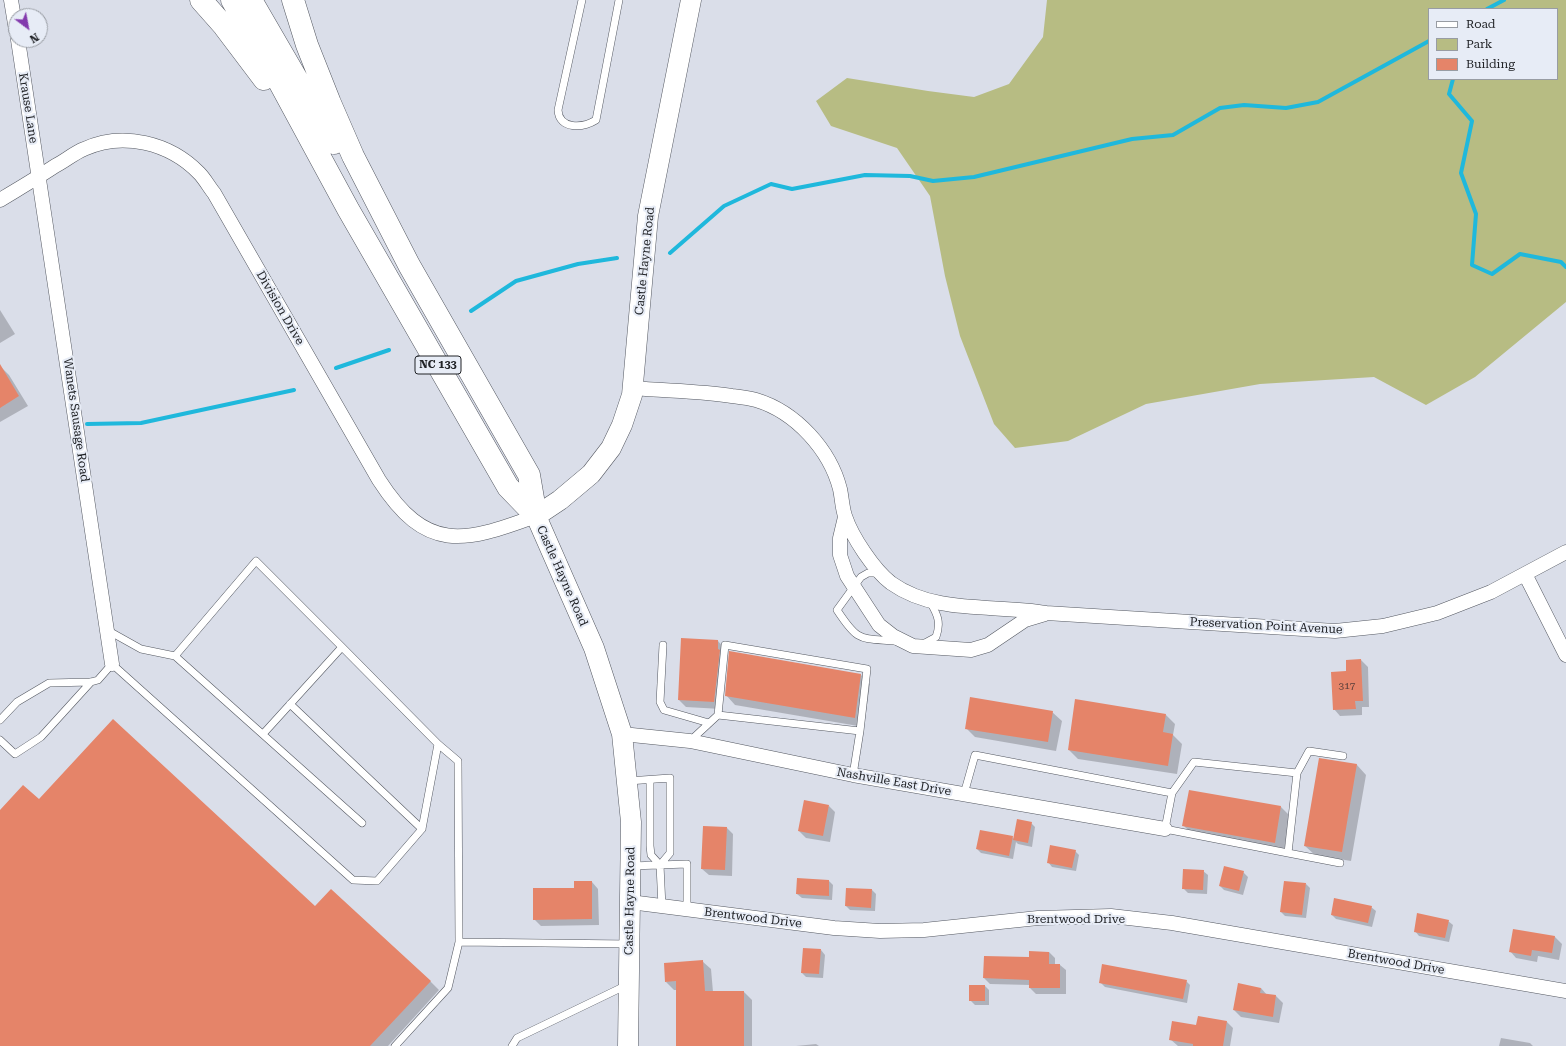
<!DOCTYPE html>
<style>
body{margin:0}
#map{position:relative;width:1566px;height:1046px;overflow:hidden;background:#dadee9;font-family:"Roboto Serif",serif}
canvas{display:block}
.legend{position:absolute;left:1428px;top:8px;width:130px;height:72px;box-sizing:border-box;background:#e7ecf6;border:1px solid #989ca3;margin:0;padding:5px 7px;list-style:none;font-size:12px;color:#212327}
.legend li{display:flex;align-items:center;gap:8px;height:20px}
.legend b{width:20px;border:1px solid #989ca3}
.north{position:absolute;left:8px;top:8px;width:40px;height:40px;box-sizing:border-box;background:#e7ecf6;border:1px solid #989ca3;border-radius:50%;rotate:148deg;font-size:11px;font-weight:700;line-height:16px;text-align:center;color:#212327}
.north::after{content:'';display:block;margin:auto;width:14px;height:18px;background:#833aad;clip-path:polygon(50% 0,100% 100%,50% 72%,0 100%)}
</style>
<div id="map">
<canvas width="1566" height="1046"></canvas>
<ul class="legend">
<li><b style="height:5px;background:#fff"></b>Road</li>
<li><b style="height:11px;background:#b7bc83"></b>Park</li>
<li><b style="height:11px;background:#e58469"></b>Building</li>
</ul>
<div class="north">N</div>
</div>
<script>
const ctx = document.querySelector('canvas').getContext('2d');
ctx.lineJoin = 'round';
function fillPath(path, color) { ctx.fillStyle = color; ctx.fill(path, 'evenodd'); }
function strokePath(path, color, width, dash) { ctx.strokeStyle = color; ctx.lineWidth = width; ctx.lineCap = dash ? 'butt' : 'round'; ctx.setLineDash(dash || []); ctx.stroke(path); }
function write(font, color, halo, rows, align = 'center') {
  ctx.font = font + ' "Roboto Serif",serif'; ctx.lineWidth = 4; ctx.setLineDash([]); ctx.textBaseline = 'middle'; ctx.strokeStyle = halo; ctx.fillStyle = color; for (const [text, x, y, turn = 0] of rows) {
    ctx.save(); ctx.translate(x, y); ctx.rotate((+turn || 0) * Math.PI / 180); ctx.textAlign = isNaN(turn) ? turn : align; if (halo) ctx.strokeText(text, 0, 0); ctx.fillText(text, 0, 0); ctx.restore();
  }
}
fillPath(new Path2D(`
 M 1047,0 L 1566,0 L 1566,302 L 1475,377 L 1426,405 L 1374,377 L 1260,384 L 1146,404 L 1068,441 L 1015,448 L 994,424 L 960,336 L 945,276 L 930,196 L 897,148 L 831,126 L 816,101 L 847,78 L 928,91 L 974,97 L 1009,84 L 1043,37 ZM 1429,9 L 1557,9 L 1557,79 L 1429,79 Z`), '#b7bc83');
fillPath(new Path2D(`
 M 0,310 L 15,334 L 0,343 Z
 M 0,366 L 9,375 L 28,406 L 0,422 Z
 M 718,641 L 724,648 L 721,709 L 686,707 L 679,700 Z
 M 730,653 L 861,675 L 870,684 L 864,727 L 735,705 L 726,695 Z
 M 1361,660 L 1368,667 L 1369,707 L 1362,707 L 1362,715 L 1340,716 L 1334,709 Z
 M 1052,712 L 1062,721 L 1056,751 L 975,737 L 966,728 Z
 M 1166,715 L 1175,724 L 1173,735 L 1182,744 L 1177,774 L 1078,759 L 1069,750 Z
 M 1320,759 L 1357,765 L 1366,775 L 1351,861 L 1315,855 L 1305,846 Z
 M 1190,791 L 1281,807 L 1290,816 L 1284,851 L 1193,835 L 1184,826 Z
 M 39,801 L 315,907 L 430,981 L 439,990 L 388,1046 L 0,1046 L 0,812 Z
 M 829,806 L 835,812 L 830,842 L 806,838 L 799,831 Z
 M 1031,823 L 1035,827 L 1032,847 L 1018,844 L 1016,842 L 1013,859 L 981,853 L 977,849 L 1012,837 L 1014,839 Z
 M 727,828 L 733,834 L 732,876 L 709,875 L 702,869 Z
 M 1075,851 L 1079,855 L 1076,871 L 1052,867 L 1048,862 Z
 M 1203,871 L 1208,875 L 1207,894 L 1188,893 L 1183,888 Z
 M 1243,872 L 1248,877 L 1243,895 L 1224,890 L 1220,886 Z
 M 829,881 L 833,885 L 832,900 L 802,898 L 797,894 Z
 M 592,882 L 598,889 L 599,925 L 541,926 L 534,919 L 575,889 Z
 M 1306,884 L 1310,888 L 1306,918 L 1285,916 L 1281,912 Z
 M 872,890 L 876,894 L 875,911 L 850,910 L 846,906 Z
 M 1371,907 L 1376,911 L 1372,927 L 1336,919 L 1332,915 Z
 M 1448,921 L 1453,925 L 1449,942 L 1419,936 L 1415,931 Z
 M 1514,930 L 1555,937 L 1562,944 L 1559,960 L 1538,956 L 1537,962 L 1516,958 L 1510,951 Z
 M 821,950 L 825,955 L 823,978 L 806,977 L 802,973 Z
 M 1049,952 L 1055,958 L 1055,965 L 1060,965 L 1066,970 L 1066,994 L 1036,994 L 1030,988 L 1030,985 L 990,984 L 984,978 L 1030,958 Z
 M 702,961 L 711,969 L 713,992 L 744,992 L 752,1000 L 752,1046 L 677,1046 L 677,990 L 674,990 L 666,982 Z
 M 1186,981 L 1190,985 L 1187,1003 L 1105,987 L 1100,982 Z
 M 985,986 L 989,990 L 989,1005 L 975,1005 L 970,1000 Z
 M 1261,988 L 1267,995 L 1276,996 L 1283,1003 L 1279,1023 L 1241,1017 L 1234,1010 Z
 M 1199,1018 L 1227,1022 L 1233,1028 L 1230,1046 L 1178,1046 L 1170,1039 L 1197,1026 Z
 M 1501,1038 L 1530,1043 L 1533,1046 L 1499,1046 Z
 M 816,1044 L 819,1046 L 796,1046 Z`), '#0003');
strokePath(new Path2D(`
 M 1487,9 L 1504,0
 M 1453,79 L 1449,94 L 1472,121 L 1461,173 L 1476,214 L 1472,265 L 1492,274 L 1520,254 L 1561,262 L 1566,267
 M 670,253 L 724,206 L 771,184 L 792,189 L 865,175 L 910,176 L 933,181 L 974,177 L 1132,139 L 1173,135 L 1220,108 L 1244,105 L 1286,108 L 1318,102 L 1429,41
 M 471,311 L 516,281 L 578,264 L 617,258
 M 336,368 L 389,350
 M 87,424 L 141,423 L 294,390`), '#1fb8dc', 4);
fillPath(new Path2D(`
 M 0,364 L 19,396 L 0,408 Z
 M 681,638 L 718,640 L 718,649 L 720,650 L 714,702 L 678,700 Z
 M 729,651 L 861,674 L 855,718 L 725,696 Z
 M 1361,659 L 1363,701 L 1355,701 L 1356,709 L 1333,710 L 1331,672 L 1346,671 L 1346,660 Z
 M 970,697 L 1053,711 L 1048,742 L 965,729 Z
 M 1075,699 L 1166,714 L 1163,732 L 1173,734 L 1168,766 L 1068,750 Z
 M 113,719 L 315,906 L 331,889 L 431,981 L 370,1046 L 0,1046 L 0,810 L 23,785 L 39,799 Z
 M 1319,758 L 1357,764 L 1342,852 L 1304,846 Z
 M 1189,790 L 1281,806 L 1275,843 L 1182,826 Z
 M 804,800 L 829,805 L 823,836 L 798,831 Z
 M 1017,819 L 1032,822 L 1028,843 L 1013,840 Z
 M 703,826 L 727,827 L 725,870 L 701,869 Z
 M 980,830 L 1013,836 L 1009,856 L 976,849 Z
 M 1050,845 L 1076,850 L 1072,868 L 1047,863 Z
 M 1224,866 L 1244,871 L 1239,891 L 1219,886 Z
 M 1183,869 L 1204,870 L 1203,890 L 1182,889 Z
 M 797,878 L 829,880 L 829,896 L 796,894 Z
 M 574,881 L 592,881 L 592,919 L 533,920 L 533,888 L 574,888 Z
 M 1284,881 L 1306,883 L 1302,915 L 1280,912 Z
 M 846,888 L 872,889 L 871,908 L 845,906 Z
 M 1334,898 L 1372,906 L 1368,923 L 1331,915 Z
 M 1417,913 L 1449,920 L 1445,938 L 1414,932 Z
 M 1513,929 L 1555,936 L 1552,953 L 1532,950 L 1531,956 L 1509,952 Z
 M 803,948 L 821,949 L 819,974 L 801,973 Z
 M 1029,951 L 1049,952 L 1049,964 L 1060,964 L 1060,988 L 1029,988 L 1029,980 L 983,978 L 984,956 L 1029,957 Z
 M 703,960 L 705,991 L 744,991 L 744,1046 L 676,1046 L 676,981 L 665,982 L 664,963 Z
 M 1102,964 L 1187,980 L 1183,999 L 1099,983 Z
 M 1238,983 L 1261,988 L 1260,993 L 1276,995 L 1273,1017 L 1233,1010 Z
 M 969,985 L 985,985 L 985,1001 L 969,1001 Z
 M 1198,1016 L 1227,1021 L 1223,1046 L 1193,1046 L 1193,1044 L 1169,1040 L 1172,1021 L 1196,1025 Z`), '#e58469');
const service = new Path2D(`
 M 582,0 L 558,110 C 559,130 583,128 596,120 L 619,0
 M 880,573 L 868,573 L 861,577 L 837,610 C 858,642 859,638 895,641
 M 107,630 L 141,649 L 175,656 L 362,823
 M 923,644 L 936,637 C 941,623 938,615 930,602
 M 663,645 L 660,702 L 664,710 L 709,723
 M 175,656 L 256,561 L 342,647
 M 290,704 L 422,829
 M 718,715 L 725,645 L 867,669 L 860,731
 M 0,720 L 17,702 L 49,683 L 91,682 L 98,680 L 112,664 L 353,880 L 377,881 L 422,829 L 438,744 L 458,761 L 459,942 L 629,944
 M 263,734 L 342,647 L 438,744
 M 0,740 L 15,754 L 41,737 L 91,682
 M 690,741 L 718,715 L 860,731 L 853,775
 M 1297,773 L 1309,751 L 1343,756
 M 650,780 L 650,846 L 651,855 L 660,865 L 662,907
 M 628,781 L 670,778 L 670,853 L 660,865
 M 964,794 L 975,755 L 1172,793 L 1194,762 L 1297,773 L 1288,853 L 1165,829 L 1172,793
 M 1288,853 L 1340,863
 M 631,866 L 687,864 L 687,909
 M 395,1046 L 448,988 L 459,942
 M 512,1046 L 517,1038 L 627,985`);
const minor = new Path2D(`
 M 11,0 L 16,30
 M 18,40 L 112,664
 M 0,200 C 18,189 37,178 55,166 C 65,161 74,153 84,149 C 123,131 170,143 199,173 C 205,179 209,187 214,193 L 379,480 C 426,553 463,543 536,516
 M 633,388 C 666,391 700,391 732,396 C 740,397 749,398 756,400 C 796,412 830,450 840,489 C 842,498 842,507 845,516 C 852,537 874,570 891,583 C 936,615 995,604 1046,613 L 1335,631 L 1383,626 L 1437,613 L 1491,592 L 1566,552
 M 845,517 L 840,538 L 840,555 L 847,576 L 879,625 L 893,636 L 913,646 L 971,650 L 988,645 L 1025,620 L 1045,614
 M 1525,574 L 1566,655
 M 622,734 L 690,741 L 853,775 L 1165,829
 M 630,902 L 834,928 L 880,931 L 924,930 L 1038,918 L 1111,916 L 1172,923 L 1566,991`);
const secondary = new Path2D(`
 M 628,1046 L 631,822 L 622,734 L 594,648 L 536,516 L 560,500 L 591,474 L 611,448 L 622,425 L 632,395 L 648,216 L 691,0`);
const motorway = new Path2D(`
 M 201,0 L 224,26 L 264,79
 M 232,0 L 276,76 L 348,209 L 508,487 L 536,516
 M 251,0 L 334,143
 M 293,0 L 307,45 L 330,103 L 353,156 L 409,265 L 529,475 L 536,516`);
strokePath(service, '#545861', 8);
strokePath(minor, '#545861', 15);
strokePath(secondary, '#545861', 21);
strokePath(motorway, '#545861', 23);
strokePath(service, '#fff', 7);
strokePath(minor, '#fff', 14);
strokePath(secondary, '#fff', 20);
strokePath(motorway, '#fff', 22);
write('10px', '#523b38', null, [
 ["317",1347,686]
]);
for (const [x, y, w] of [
 [438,365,46]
]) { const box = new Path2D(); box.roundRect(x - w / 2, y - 9, w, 18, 3); ctx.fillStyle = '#e7ecf6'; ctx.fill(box); strokePath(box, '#212327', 1); }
write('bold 11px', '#212327', null, [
 ["NC 133",438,365]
]);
write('12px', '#212327', '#e7ecf6', [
 ["Krause Lane",28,108,81],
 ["Castle Hayne Road",645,261,-84],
 ["Division Drive",280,308,60],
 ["Wanets Sausage Road",76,420,82],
 ["Castle Hayne Road",562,576,66],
 ["Preservation Point Avenue",1266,626,3],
 ["Nashville East Drive",894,782,10],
 ["Castle Hayne Road",630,901,-89],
 ["Brentwood Drive",753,918,7],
 ["Brentwood Drive",1076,919],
 ["Brentwood Drive",1396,962,10]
]);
</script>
